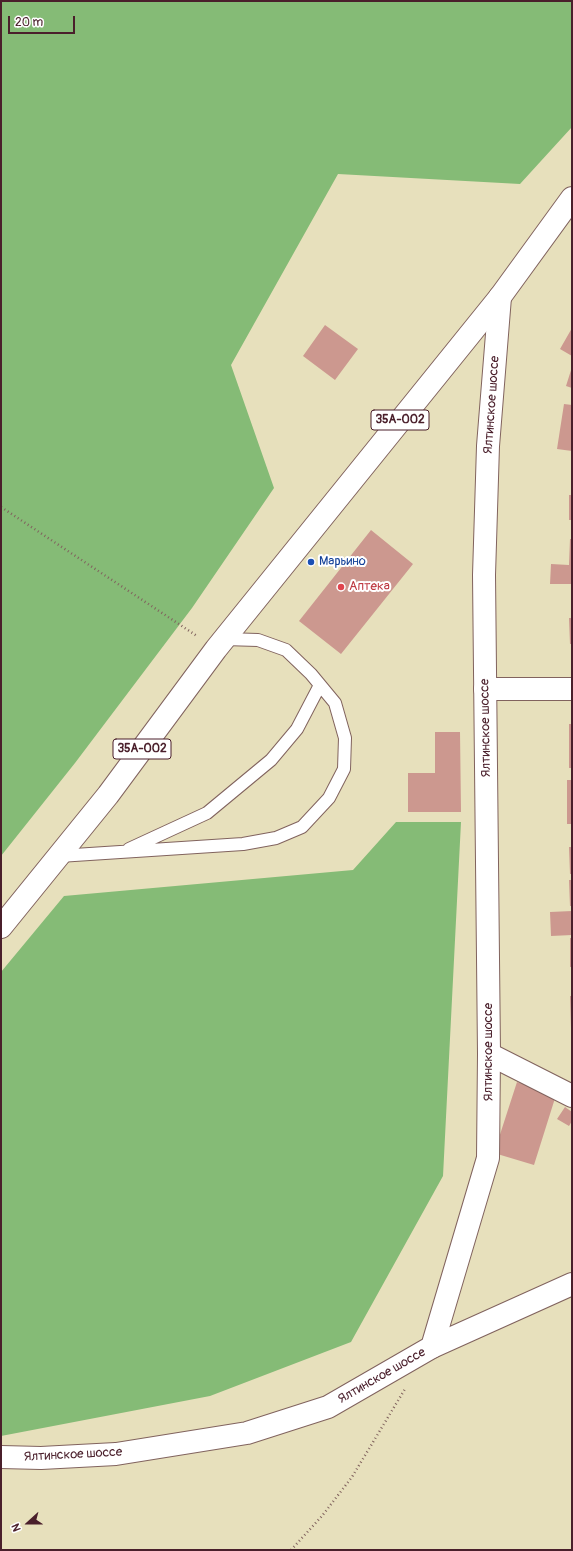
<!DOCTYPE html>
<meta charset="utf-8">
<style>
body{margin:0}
#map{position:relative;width:573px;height:1551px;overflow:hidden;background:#e7e0bc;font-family:Pangolin,sans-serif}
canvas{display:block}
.frame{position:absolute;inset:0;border:2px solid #4a1f2b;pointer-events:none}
.north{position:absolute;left:8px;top:1503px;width:40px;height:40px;-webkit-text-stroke:3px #fff;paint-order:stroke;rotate:249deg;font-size:11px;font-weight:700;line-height:16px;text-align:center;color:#4a1f2b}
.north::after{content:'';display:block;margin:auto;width:14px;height:18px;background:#4a1f2b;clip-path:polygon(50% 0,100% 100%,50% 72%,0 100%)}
.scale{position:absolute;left:8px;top:16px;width:67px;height:18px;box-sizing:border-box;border:2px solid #4a1f2b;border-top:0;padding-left:5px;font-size:12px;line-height:14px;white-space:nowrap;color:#4a1f2b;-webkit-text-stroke:3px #fff;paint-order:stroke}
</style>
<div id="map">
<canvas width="573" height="1551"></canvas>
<div class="frame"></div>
<div class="north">N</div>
<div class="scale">20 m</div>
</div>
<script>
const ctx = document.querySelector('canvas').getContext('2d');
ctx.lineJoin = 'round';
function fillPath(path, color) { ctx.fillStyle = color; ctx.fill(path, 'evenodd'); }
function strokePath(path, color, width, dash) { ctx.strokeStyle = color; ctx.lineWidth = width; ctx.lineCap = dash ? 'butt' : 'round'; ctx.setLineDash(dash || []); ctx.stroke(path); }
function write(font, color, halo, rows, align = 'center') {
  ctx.font = font + ' Pangolin,sans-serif'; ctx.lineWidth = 4; ctx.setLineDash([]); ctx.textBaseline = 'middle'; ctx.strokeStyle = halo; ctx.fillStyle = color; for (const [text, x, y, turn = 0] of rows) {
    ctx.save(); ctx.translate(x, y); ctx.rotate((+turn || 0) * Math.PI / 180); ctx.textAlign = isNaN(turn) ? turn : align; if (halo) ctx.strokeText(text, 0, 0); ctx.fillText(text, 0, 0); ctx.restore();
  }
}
fillPath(new Path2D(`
 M 1,1 L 572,1 L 572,127 L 520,184 L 338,174 L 231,365 L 274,488 L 192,608 L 75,763 L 1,856 Z
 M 396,822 L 461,822 L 443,1176 L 351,1342 L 210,1396 L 1,1436 L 1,972 L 64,896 L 353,870 Z`), '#85bb76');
fillPath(new Path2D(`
 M 325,325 L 358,349 L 335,380 L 303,356 Z
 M 572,328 L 572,356 L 560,349 Z
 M 572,367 L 572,388 L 566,386 Z
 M 564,404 L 572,405 L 572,451 L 557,449 Z
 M 569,495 L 572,495 L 572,520 L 569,520 Z
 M 371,530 L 413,564 L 341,654 L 299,621 Z
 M 570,539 L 572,539 L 572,584 L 550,584 L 551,564 L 569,565 Z
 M 569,618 L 572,618 L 572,644 L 570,644 Z
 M 569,724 L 572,724 L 572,768 L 569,768 Z
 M 435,732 L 460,732 L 461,812 L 408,812 L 408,773 L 435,773 Z
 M 567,780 L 572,780 L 572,824 L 567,824 Z
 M 569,847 L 572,847 L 572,874 L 570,874 Z
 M 569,880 L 572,880 L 572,906 L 570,906 Z
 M 572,911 L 572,935 L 551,936 L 550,912 Z
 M 570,938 L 572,938 L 572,967 L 570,967 Z
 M 570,996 L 572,996 L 572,1028 L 571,1028 Z
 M 517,1082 L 556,1095 L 534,1165 L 494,1153 Z
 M 565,1107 L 572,1112 L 572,1121 L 569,1126 L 557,1119 Z`), '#cc988f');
const lane = new Path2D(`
 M 129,849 L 207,813 L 271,760 L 297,729 L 320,685
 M 59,856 L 243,844 L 276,838 L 302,827 L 329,798 L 344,769 L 345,738 L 335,703 L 311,674 L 286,650 L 258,640 L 224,639`);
const street = new Path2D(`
 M 485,689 L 572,689
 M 489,1054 L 572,1096
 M 432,1347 L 572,1284`);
const secondary = new Path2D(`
 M 1,1457 L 41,1458 L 116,1454 L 247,1433 L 328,1407 L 432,1347 L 488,1158 L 489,1054 L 484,575 L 488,446 L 500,297`);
const primary = new Path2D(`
 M 1,927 L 108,795 L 216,649 L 500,297 L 572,198`);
strokePath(lane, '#81635e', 14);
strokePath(street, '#81635e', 24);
strokePath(secondary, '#81635e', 24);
strokePath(primary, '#81635e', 24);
strokePath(new Path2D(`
 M 1,507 L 197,636
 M 291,1550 L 322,1516 L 352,1477 L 405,1389`), '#81635e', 2.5, [1, 3]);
strokePath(lane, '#fff', 12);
strokePath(street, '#fff', 22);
strokePath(secondary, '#fff', 22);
strokePath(primary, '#fff', 22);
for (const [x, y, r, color] of [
 [311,562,4,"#1a4fb4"],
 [341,587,4,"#e0444e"]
]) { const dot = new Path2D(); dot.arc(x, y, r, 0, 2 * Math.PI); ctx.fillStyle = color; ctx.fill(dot); strokePath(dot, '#fff', 1.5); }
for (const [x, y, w] of [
 [400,420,58],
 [142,749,58]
]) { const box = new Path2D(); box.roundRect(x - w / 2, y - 10, w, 20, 3); ctx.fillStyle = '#fff'; ctx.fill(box); strokePath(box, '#4a1f2b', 1); }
write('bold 12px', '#4a1f2b', null, [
 ["35А-002",400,420],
 ["35А-002",142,749]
]);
write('13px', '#4a1f2b', '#fff', [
 ["Ялтинское шоссе",492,405,-86],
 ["Ялтинское шоссе",486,728,-91],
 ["Ялтинское шоссе",489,1052,-90],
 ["Ялтинское шоссе",382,1376,-30],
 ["Ялтинское шоссе",73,1455,-3]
]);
write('13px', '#164399', '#fff', [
 ["Марьино",319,562]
], 'left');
write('13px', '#be3a42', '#fff', [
 ["Аптека",349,587]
], 'left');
</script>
